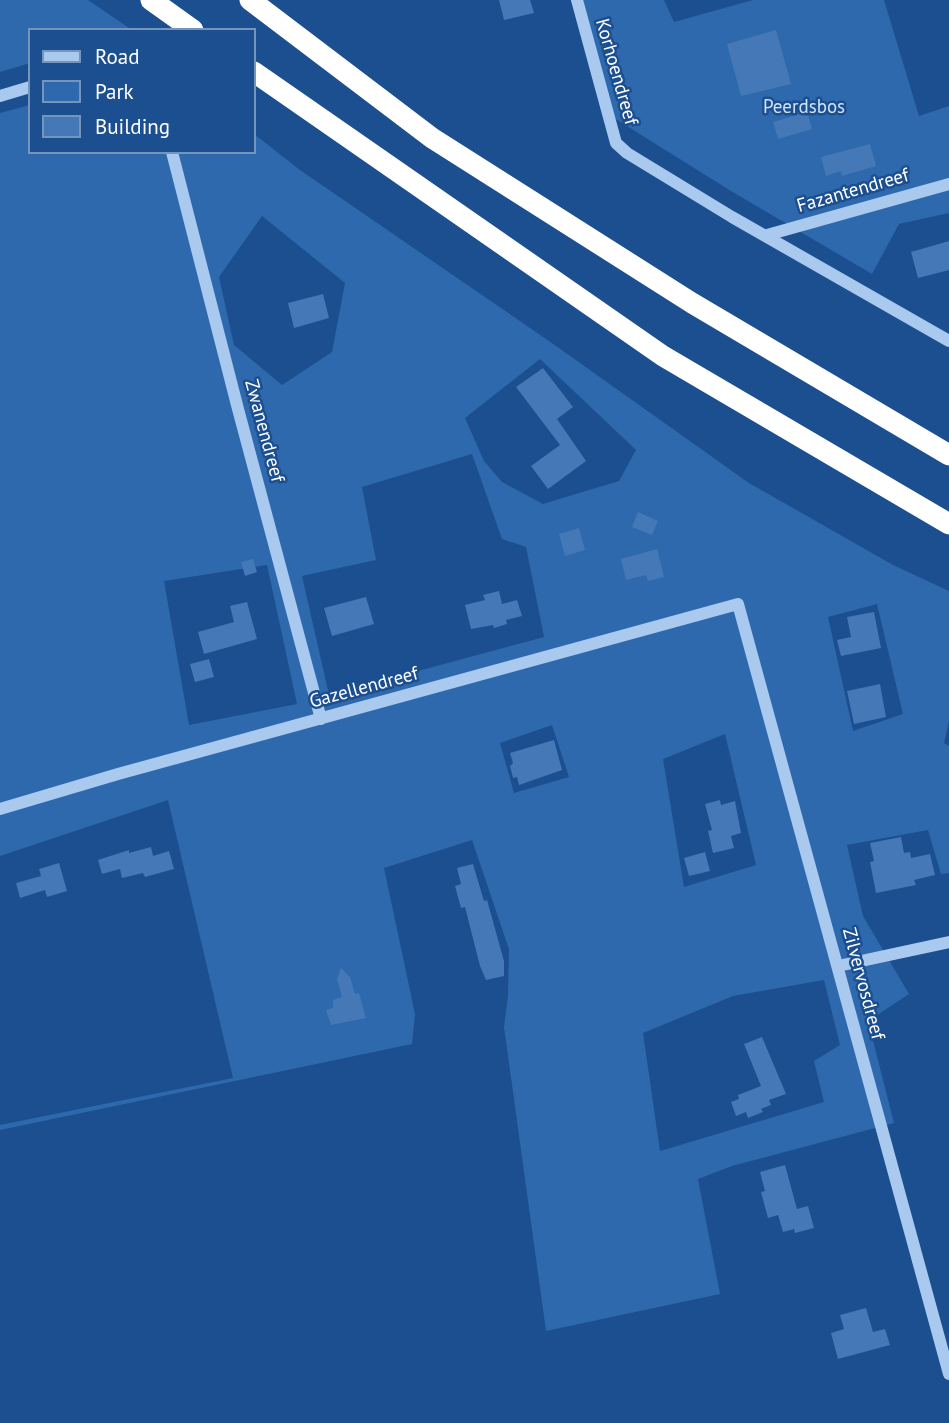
<!DOCTYPE html>
<style>
body{margin:0}
#map{position:relative;width:949px;height:1423px;overflow:hidden;background:#1b4f8f;font-family:"PT Sans",sans-serif}
canvas{display:block}
.legend{position:absolute;left:28px;top:28px;width:228px;height:126px;box-sizing:border-box;background:#1b4f8f;border:2px solid #7695bc;margin:0;padding:9px 12px;list-style:none;font-size:21px;color:#fff}
.legend li{display:flex;align-items:center;gap:14px;height:35px}
.legend b{width:35px;border:2px solid #7695bc}
</style>
<div id="map">
<canvas width="949" height="1423"></canvas>
<ul class="legend">
<li><b style="height:9px;background:#a9c9ee"></b>Road</li>
<li><b style="height:19px;background:#2e69ad"></b>Park</li>
<li><b style="height:19px;background:#4478b7"></b>Building</li>
</ul>
</div>
<script>
const ctx = document.querySelector('canvas').getContext('2d');
ctx.lineJoin = 'round';
function fillPath(path, color) { ctx.fillStyle = color; ctx.fill(path, 'evenodd'); }
function strokePath(path, color, width, dash) { ctx.strokeStyle = color; ctx.lineWidth = width; ctx.lineCap = dash ? 'butt' : 'round'; ctx.setLineDash(dash || []); ctx.stroke(path); }
function write(font, color, halo, rows, align = 'center') {
  ctx.font = font + ' "PT Sans",sans-serif'; ctx.lineWidth = 5; ctx.setLineDash([]); ctx.textBaseline = 'middle'; ctx.strokeStyle = halo; ctx.fillStyle = color; for (const [text, x, y, turn = 0] of rows) {
    ctx.save(); ctx.translate(x, y); ctx.rotate((+turn || 0) * Math.PI / 180); ctx.textAlign = isNaN(turn) ? turn : align; if (halo) ctx.strokeText(text, 0, 0); ctx.fillText(text, 0, 0); ctx.restore();
  }
}
fillPath(new Path2D(`
 M 0,0 L 88,0 L 132,30 L 30,30 L 30,63 L 0,72 Z
 M 578,0 L 664,0 L 674,22 L 753,0 L 884,0 L 919,116 L 949,106 L 949,213 L 899,224 L 872,274 L 731,191 L 606,113 Z
 M 30,105 L 30,152 L 254,152 L 254,134 L 300,170 L 549,341 L 749,483 L 893,565 L 949,591 L 949,721 L 944,743 L 949,746 L 949,873 L 941,874 L 928,830 L 847,845 L 863,916 L 909,994 L 868,1021 L 894,1123 L 732,1166 L 698,1179 L 720,1294 L 546,1331 L 504,1027 L 508,996 L 509,949 L 472,840 L 384,868 L 415,1014 L 412,1044 L 0,1130 L 0,1125 L 233,1078 L 168,800 L 0,856 L 0,113 ZM 262,216 L 345,283 L 332,352 L 282,385 L 234,345 L 219,277 ZM 540,359 L 636,450 L 619,481 L 543,504 L 502,482 L 484,461 L 465,418 ZM 472,454 L 502,539 L 526,547 L 544,637 L 329,695 L 302,576 L 376,560 L 362,487 ZM 267,565 L 297,704 L 189,725 L 164,581 ZM 877,604 L 903,714 L 853,731 L 828,617 ZM 552,725 L 569,777 L 514,793 L 500,743 ZM 725,734 L 756,865 L 684,887 L 663,759 ZM 824,980 L 840,1045 L 814,1061 L 824,1102 L 660,1151 L 643,1033 L 733,996 Z`), '#2e69ad');
fillPath(new Path2D(`
 M 499,0 L 530,0 L 534,13 L 504,20 Z
 M 776,30 L 791,84 L 741,96 L 727,44 Z
 M 807,112 L 812,129 L 778,139 L 773,122 Z
 M 870,144 L 876,166 L 842,176 L 841,171 L 826,176 L 821,157 Z
 M 949,241 L 949,270 L 918,278 L 911,252 Z
 M 323,294 L 329,318 L 294,328 L 288,303 Z
 M 543,368 L 573,407 L 557,419 L 586,461 L 548,489 L 531,466 L 560,445 L 516,387 Z
 M 638,512 L 658,521 L 652,535 L 632,527 Z
 M 579,528 L 585,550 L 565,556 L 559,534 Z
 M 657,549 L 664,577 L 648,581 L 646,575 L 626,580 L 621,559 Z
 M 253,559 L 257,572 L 245,576 L 241,562 Z
 M 499,591 L 502,604 L 517,600 L 522,616 L 506,620 L 507,624 L 494,628 L 493,625 L 471,629 L 465,605 L 485,600 L 483,595 Z
 M 366,597 L 374,624 L 332,636 L 324,608 Z
 M 247,602 L 257,639 L 204,654 L 198,632 L 234,622 L 230,606 Z
 M 874,612 L 881,648 L 841,656 L 837,640 L 851,637 L 847,617 Z
 M 209,659 L 214,677 L 195,682 L 190,664 Z
 M 880,684 L 886,717 L 854,724 L 847,691 Z
 M 554,740 L 562,770 L 519,785 L 517,777 L 513,778 L 510,766 L 513,763 L 510,753 Z
 M 720,800 L 721,805 L 735,801 L 741,833 L 731,836 L 734,848 L 713,853 L 708,831 L 712,830 L 705,804 Z
 M 901,837 L 904,853 L 910,852 L 911,858 L 930,854 L 935,875 L 914,880 L 916,885 L 876,893 L 870,862 L 874,861 L 870,843 Z
 M 151,847 L 153,856 L 169,851 L 174,869 L 145,877 L 143,873 L 122,878 L 120,869 L 102,874 L 98,860 L 129,850 L 129,853 Z
 M 705,852 L 710,871 L 689,876 L 684,858 Z
 M 59,863 L 67,891 L 47,897 L 45,890 L 20,898 L 16,883 L 41,876 L 39,869 Z
 M 473,864 L 484,901 L 487,900 L 504,961 L 504,976 L 486,980 L 480,966 L 465,907 L 461,908 L 455,886 L 461,884 L 457,868 Z
 M 341,968 L 350,977 L 355,994 L 359,993 L 366,1018 L 331,1025 L 326,1010 L 333,1008 L 333,1000 L 342,997 L 337,979 Z
 M 762,1037 L 786,1094 L 769,1100 L 771,1105 L 761,1109 L 763,1112 L 748,1118 L 746,1112 L 736,1116 L 731,1102 L 739,1099 L 738,1095 L 761,1086 L 744,1044 Z
 M 785,1165 L 797,1209 L 808,1206 L 814,1228 L 795,1233 L 794,1229 L 783,1232 L 778,1215 L 768,1218 L 761,1192 L 765,1191 L 760,1172 Z
 M 866,1308 L 873,1332 L 885,1329 L 890,1345 L 838,1359 L 831,1333 L 844,1329 L 840,1315 Z`), '#4478b7');
strokePath(new Path2D(`
 M 577,0 L 616,143 L 627,153 L 732,217 L 949,341
 M 0,96 L 30,87
 M 172,152 L 238,409 L 321,719
 M 767,235 L 949,184
 M 0,809 L 118,774 L 738,604 L 949,1374
 M 838,966 L 949,942`), '#a9c9ee', 12);
strokePath(new Path2D(`
 M 151,0 L 193,30
 M 250,0 L 432,138 L 692,303 L 949,455
 M 254,72 L 663,356 L 949,524`), '#fff', 21);
write('19px', '#fff', '#1b4f8f', [
 ["Korhoendreef",616,72,74],
 ["Fazantendreef",853,191,-16],
 ["Zwanendreef",264,431,75],
 ["Gazellendreef",364,688,-15],
 ["Zilvervosdreef",863,984,75]
]);
write('19px', '#cfe3fa', '#1b4f8f', [
 ["Peerdsbos",804,108]
]);
</script>
